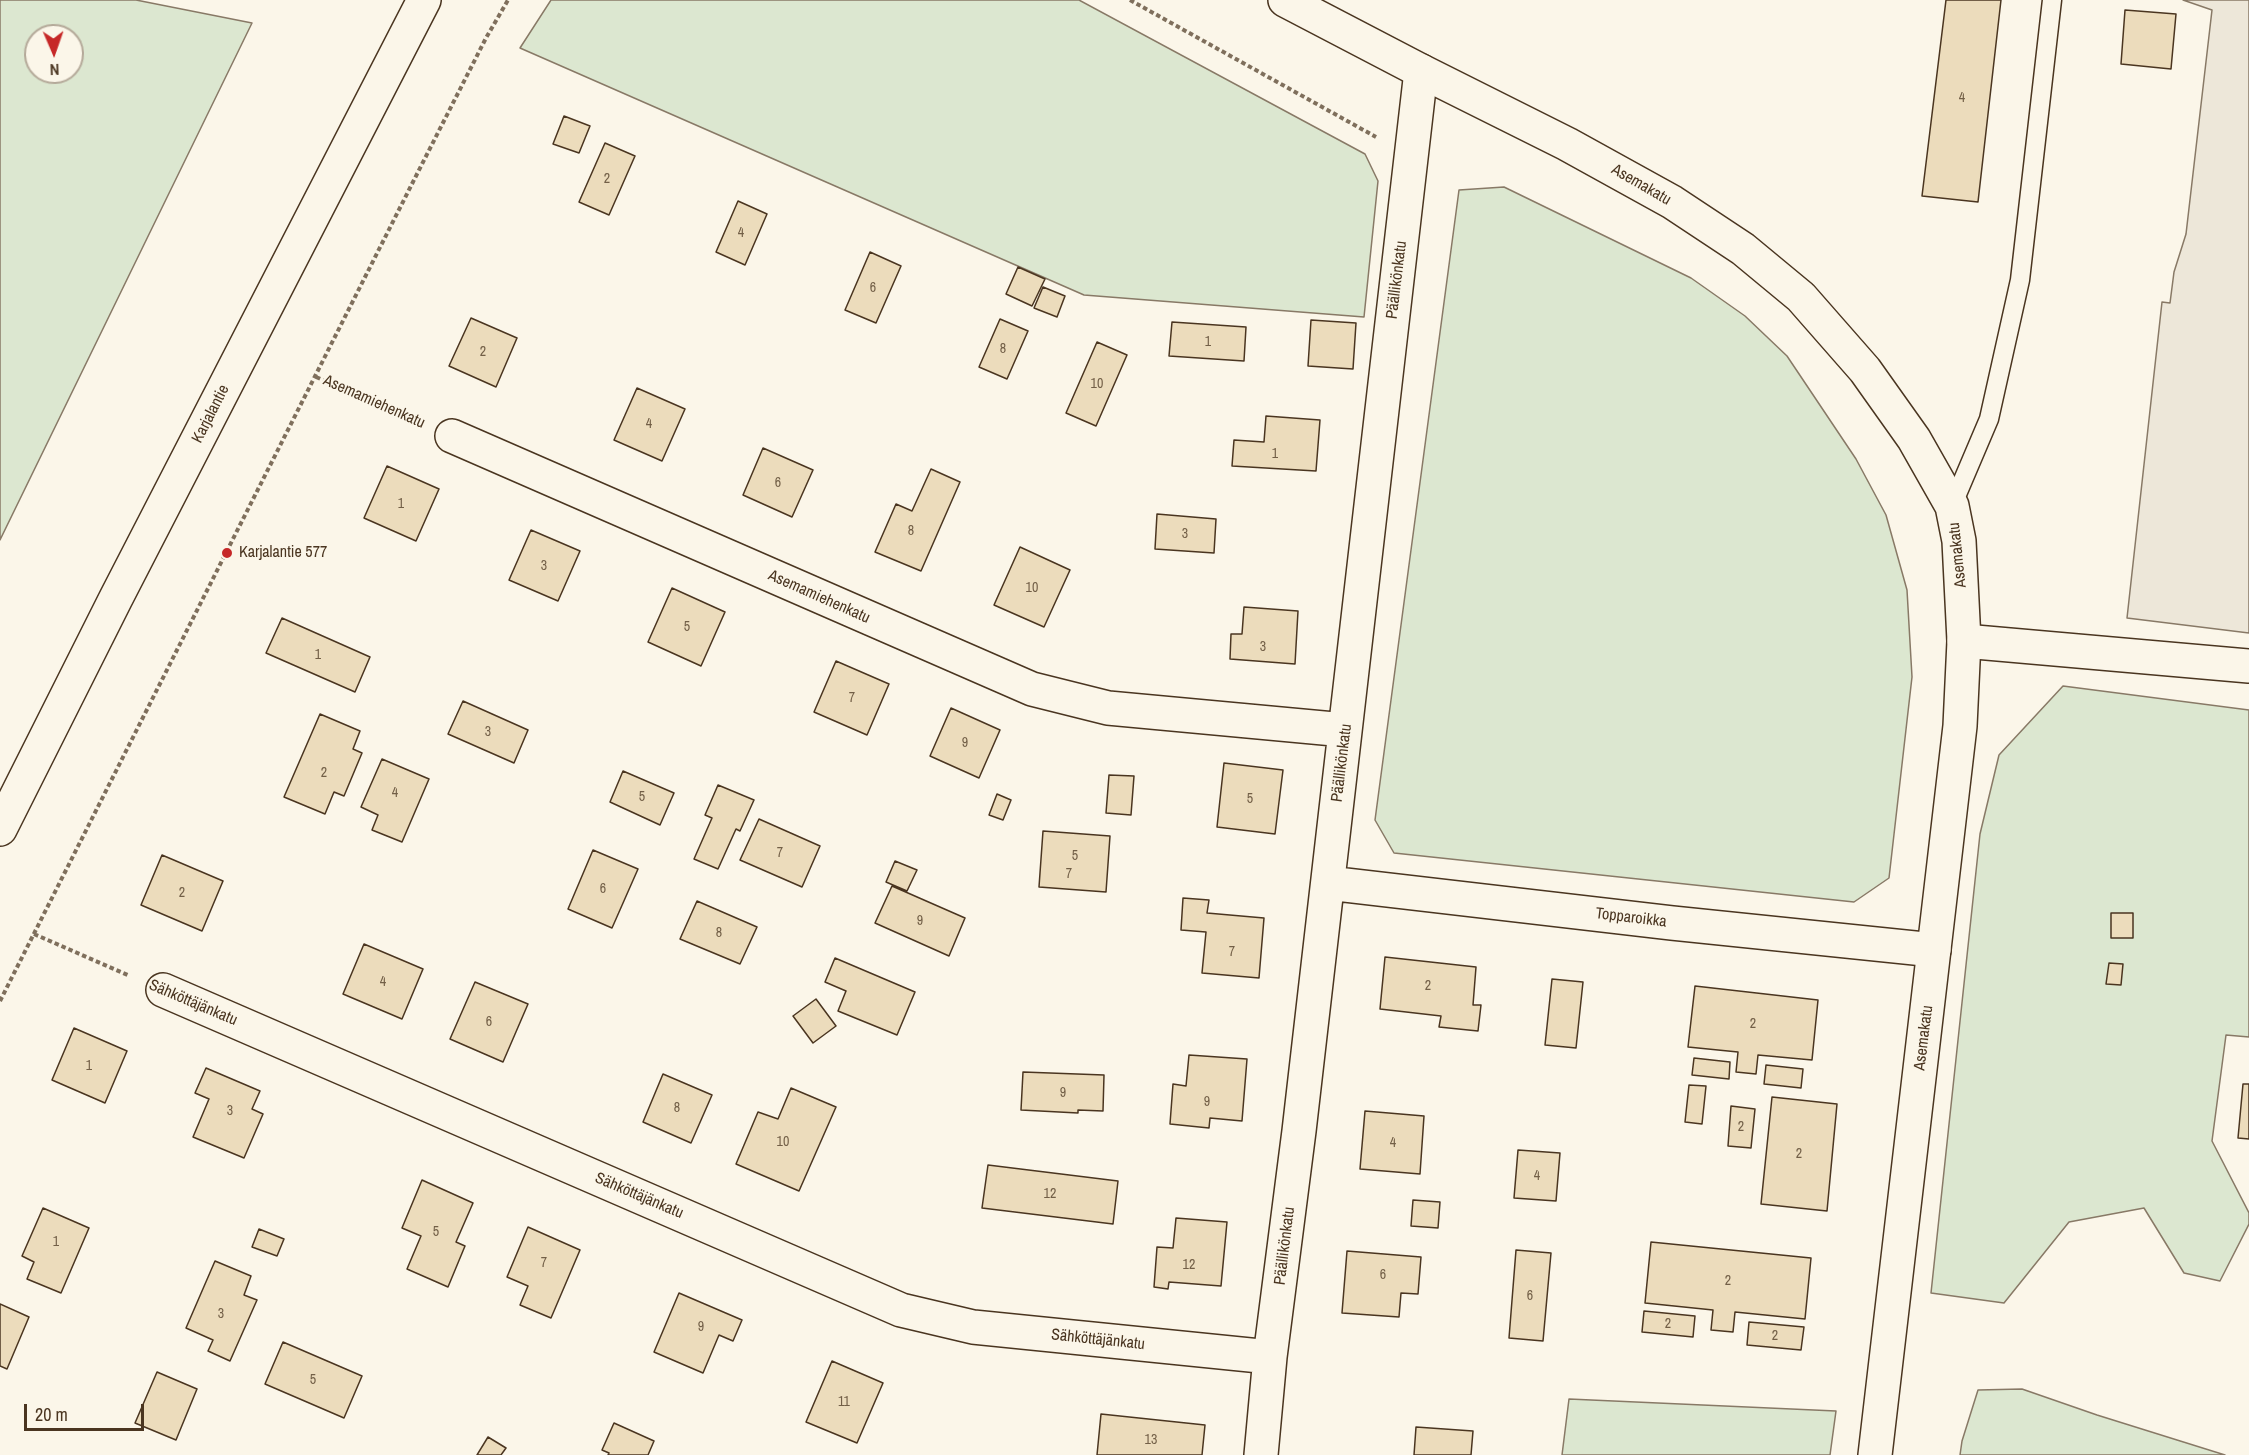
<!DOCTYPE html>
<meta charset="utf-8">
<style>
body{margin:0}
#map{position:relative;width:2249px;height:1455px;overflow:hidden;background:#fbf6e9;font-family:"Archivo Narrow",sans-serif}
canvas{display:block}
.north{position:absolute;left:24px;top:24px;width:60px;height:60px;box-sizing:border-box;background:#fbf6e9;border:2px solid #b4a999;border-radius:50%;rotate:178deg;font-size:16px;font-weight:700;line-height:24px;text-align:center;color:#4a3520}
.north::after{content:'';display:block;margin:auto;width:21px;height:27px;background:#c62828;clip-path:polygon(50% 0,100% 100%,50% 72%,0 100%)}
.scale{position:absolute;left:24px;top:1404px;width:120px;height:27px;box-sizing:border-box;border:3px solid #4a3520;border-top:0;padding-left:8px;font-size:18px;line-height:21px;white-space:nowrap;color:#4a3520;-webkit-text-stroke:4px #fbf6e9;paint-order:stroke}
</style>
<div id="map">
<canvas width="2249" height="1455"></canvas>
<div class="north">N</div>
<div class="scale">20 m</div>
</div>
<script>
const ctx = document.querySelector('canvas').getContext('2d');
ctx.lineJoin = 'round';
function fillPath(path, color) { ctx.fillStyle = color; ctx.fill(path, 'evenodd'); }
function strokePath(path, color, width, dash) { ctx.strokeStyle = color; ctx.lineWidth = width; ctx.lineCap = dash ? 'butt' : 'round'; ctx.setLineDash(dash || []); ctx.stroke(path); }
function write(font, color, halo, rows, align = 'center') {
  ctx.font = font + ' "Archivo Narrow",sans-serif'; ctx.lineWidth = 4.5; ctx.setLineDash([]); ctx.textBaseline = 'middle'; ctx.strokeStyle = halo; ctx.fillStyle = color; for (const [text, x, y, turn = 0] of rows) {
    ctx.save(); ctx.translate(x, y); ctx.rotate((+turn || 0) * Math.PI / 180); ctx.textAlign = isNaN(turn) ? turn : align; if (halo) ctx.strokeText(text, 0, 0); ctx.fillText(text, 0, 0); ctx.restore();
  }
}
const green = new Path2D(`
 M 0,0 L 136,0 L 252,23 L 0,540 ZM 36,36 L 72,36 L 72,72 L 36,72 Z
 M 551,0 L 1079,0 L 1365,154 L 1378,181 L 1364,317 L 1084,295 L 520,48 Z
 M 1504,187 L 1691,278 L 1745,316 L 1787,356 L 1856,459 L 1886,515 L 1907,590 L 1912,677 L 1889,878 L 1854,902 L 1394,853 L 1375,820 L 1459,190 Z
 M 2063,686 L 2249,710 L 2249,1037 L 2226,1035 L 2212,1141 L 2249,1213 L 2249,1224 L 2220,1281 L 2184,1273 L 2144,1208 L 2069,1222 L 2004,1303 L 1931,1293 L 1980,834 L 1999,755 Z
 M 2022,1389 L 2097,1415 L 2225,1455 L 1960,1455 L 1962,1441 L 1978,1390 Z
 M 1569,1399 L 1836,1411 L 1830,1455 L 1562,1455 Z`);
fillPath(green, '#dce7d0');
strokePath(green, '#887966', 1.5);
const parking = new Path2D(`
 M 2183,0 L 2249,0 L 2249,633 L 2127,618 L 2162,302 L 2170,303 L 2174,272 L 2186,234 L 2212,10 Z`);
fillPath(parking, '#ede7d9');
strokePath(parking, '#887966', 1.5);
const building = new Path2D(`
 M 1946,0 L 2001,0 L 1978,202 L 1922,196 Z
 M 2125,10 L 2176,14 L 2171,69 L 2121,64 Z
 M 564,116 L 590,126 L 579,153 L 553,144 Z
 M 605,143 L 635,156 L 609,215 L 579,202 Z
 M 738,201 L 767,214 L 745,265 L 716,252 Z
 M 870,252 L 901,266 L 876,323 L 845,310 Z
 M 1018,267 L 1045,279 L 1032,306 L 1006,294 Z
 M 1043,287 L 1065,296 L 1057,317 L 1034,308 Z
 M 471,318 L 517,338 L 496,387 L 449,366 Z
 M 1000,319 L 1028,331 L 1007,379 L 979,367 Z
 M 1311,320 L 1356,323 L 1353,369 L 1308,366 Z
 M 1172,322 L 1246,327 L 1244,361 L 1169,356 Z
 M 1097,342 L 1127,355 L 1096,426 L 1066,413 Z
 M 637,388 L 685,409 L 662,461 L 614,440 Z
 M 1266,416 L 1320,420 L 1316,471 L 1232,466 L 1234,440 L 1264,442 Z
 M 763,448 L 813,470 L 792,517 L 743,495 Z
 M 387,466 L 439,489 L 416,541 L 364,518 Z
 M 931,469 L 960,482 L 921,571 L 875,552 L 896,504 L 912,511 Z
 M 1157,514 L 1216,519 L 1214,553 L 1155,549 Z
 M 531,530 L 580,551 L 558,601 L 509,580 Z
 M 1020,547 L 1070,570 L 1044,627 L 994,605 Z
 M 672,588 L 725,612 L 701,666 L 648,642 Z
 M 1244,607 L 1298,611 L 1295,664 L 1230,659 L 1231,634 L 1242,634 Z
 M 282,618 L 370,657 L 355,692 L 266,653 Z
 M 836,661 L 889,684 L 867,735 L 814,712 Z
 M 463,701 L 528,730 L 514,763 L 448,734 Z
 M 951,708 L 1000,730 L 979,778 L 930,756 Z
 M 320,714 L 360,731 L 353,749 L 362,753 L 344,796 L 334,792 L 325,814 L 284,797 Z
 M 382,759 L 429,779 L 402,842 L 372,830 L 378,815 L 361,807 Z
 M 1224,763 L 1283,770 L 1275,834 L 1217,827 Z
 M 623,771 L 674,793 L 660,825 L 610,802 Z
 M 1109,775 L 1134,776 L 1131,815 L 1106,813 Z
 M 718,785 L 754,800 L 740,831 L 736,829 L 718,869 L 694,859 L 712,818 L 705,815 Z
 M 997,794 L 1011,800 L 1003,820 L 989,815 Z
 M 759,819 L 820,846 L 802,887 L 740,860 Z
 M 1043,831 L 1110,836 L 1106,892 L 1039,887 Z
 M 593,850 L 638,869 L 612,928 L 568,909 Z
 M 162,855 L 223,881 L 202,931 L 141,905 Z
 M 895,861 L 917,870 L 907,891 L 886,882 Z
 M 892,886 L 965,918 L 949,956 L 875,923 Z
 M 1183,898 L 1209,900 L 1207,913 L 1264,918 L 1259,978 L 1202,973 L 1206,932 L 1181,930 Z
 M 697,901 L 757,927 L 740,964 L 680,939 Z
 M 2111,913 L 2133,913 L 2133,938 L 2111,938 Z
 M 364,944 L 423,969 L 402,1019 L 343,994 Z
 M 1385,957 L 1476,967 L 1473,1005 L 1481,1005 L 1478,1031 L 1439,1027 L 1441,1016 L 1380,1009 Z
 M 835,958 L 915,992 L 897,1035 L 838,1011 L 846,991 L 825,982 Z
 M 2109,963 L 2123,964 L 2121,985 L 2106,984 Z
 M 1552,979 L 1583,982 L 1576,1048 L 1545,1045 Z
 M 475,982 L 528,1004 L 503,1062 L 450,1039 Z
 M 1695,986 L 1818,1000 L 1812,1060 L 1758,1055 L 1756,1074 L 1736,1072 L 1738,1052 L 1688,1047 Z
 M 816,999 L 836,1026 L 813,1043 L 793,1016 Z
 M 74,1028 L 127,1051 L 105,1103 L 52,1080 Z
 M 1189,1055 L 1247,1059 L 1242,1121 L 1210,1118 L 1209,1128 L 1170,1124 L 1173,1084 L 1186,1086 Z
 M 1694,1058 L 1730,1062 L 1729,1079 L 1692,1075 Z
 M 1766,1065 L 1803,1069 L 1801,1088 L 1764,1084 Z
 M 206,1068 L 260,1091 L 252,1109 L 263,1114 L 244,1158 L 193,1137 L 209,1099 L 195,1093 Z
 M 1023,1072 L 1104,1075 L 1103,1111 L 1078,1110 L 1078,1113 L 1021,1110 Z
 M 663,1074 L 712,1095 L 691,1143 L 643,1122 Z
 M 2243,1084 L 2249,1084 L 2249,1139 L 2238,1138 Z
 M 1689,1085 L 1706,1086 L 1702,1124 L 1685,1122 Z
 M 791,1088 L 836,1107 L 799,1191 L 736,1164 L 758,1112 L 778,1119 Z
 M 1772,1097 L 1837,1104 L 1827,1211 L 1761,1204 Z
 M 1731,1106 L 1755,1109 L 1751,1148 L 1728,1146 Z
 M 1365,1111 L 1424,1116 L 1420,1174 L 1360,1169 Z
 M 1518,1150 L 1560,1153 L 1556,1201 L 1514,1198 Z
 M 988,1165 L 1118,1181 L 1113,1224 L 982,1208 Z
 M 422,1180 L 473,1203 L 456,1242 L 465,1246 L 448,1287 L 407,1269 L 421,1236 L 402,1228 Z
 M 1413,1200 L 1440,1202 L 1438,1228 L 1411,1226 Z
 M 43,1208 L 89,1228 L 61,1293 L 27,1279 L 34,1262 L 22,1256 Z
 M 1176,1218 L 1227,1222 L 1221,1286 L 1169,1282 L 1168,1289 L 1154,1287 L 1157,1247 L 1173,1248 Z
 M 528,1227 L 580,1250 L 551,1318 L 520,1305 L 528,1286 L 507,1277 Z
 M 259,1229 L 284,1239 L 277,1256 L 252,1247 Z
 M 1651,1242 L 1811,1258 L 1805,1319 L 1735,1312 L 1733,1332 L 1711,1330 L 1713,1310 L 1645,1303 Z
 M 1516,1250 L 1551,1253 L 1543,1341 L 1509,1338 Z
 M 1347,1251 L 1421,1257 L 1418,1294 L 1401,1293 L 1399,1317 L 1342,1313 Z
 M 215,1261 L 251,1276 L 244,1295 L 257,1300 L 230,1361 L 208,1351 L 213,1340 L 186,1328 Z
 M 679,1293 L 742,1320 L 733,1341 L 719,1335 L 703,1373 L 654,1352 Z
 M 0,1304 L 29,1317 L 7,1369 L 0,1366 Z
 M 1644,1311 L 1695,1316 L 1693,1337 L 1642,1332 Z
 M 1749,1322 L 1804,1327 L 1801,1350 L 1747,1345 Z
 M 283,1342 L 362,1376 L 344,1418 L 265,1384 Z
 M 832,1361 L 883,1383 L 857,1443 L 806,1422 Z
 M 157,1372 L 197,1389 L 176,1440 L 135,1423 Z
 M 1101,1414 L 1205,1425 L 1202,1455 L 1097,1455 Z
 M 614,1423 L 654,1441 L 648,1455 L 608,1455 L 609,1453 L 602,1450 Z
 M 1416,1427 L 1473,1431 L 1471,1455 L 1414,1455 Z
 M 488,1437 L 506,1448 L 501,1455 L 477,1455 Z`);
fillPath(building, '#ecdcbc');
strokePath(building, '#4a3520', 1.5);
const lane = new Path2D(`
 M 1952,506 L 1989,419 L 2020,280 L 2052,0`);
const street = new Path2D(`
 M 452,436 L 1032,689 L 1108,708 L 1345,730
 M 1964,641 L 2249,666
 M 1328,883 L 1672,923 L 1934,950
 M 163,990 L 901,1310 L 973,1327 L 1270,1357
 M 1261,1455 L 1270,1357 L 1299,1131 L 1421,71`);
const secondary = new Path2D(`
 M 1285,0 L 1421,71 L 1567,144 L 1672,202 L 1743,249 L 1801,297 L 1865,370 L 1914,439 L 1952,506 L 1959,541 L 1964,641 L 1960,726 L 1875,1455
 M 0,829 L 116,598 L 424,0`);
strokePath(lane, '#4a3520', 21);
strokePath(street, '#4a3520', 36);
strokePath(secondary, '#4a3520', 36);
strokePath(new Path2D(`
 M 1130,0 L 1376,137
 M 316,377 L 420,422
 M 34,934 L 130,976
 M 0,1001 L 417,174 L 486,38 L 508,0`), '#7f6f5c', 4, [4.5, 3]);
strokePath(lane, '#fbf6e9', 18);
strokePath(street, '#fbf6e9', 33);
strokePath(secondary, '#fbf6e9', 33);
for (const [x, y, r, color] of [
 [227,553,6,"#c62828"]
]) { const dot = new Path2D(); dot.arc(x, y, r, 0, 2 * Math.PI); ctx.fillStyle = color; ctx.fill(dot); strokePath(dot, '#fbf6e9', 2); }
write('14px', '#725f47', null, [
 ["4",1962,98],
 ["2",607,179],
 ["4",741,233],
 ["6",873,288],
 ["1",1208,342],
 ["8",1003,349],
 ["2",483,352],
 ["10",1097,384],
 ["4",649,424],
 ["1",1275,454],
 ["6",778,483],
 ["1",401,504],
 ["8",911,531],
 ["3",1185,534],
 ["3",544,566],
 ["10",1032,588],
 ["5",687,627],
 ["3",1263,647],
 ["1",318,655],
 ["7",852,698],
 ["3",488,732],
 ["9",965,743],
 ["2",324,773],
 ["4",395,793],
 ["5",642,797],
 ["5",1250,799],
 ["7",780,853],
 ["5",1075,856],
 ["7",1069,874],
 ["6",603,889],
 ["2",182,893],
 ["9",920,921],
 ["8",719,933],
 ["7",1232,952],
 ["4",383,982],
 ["2",1428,986],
 ["6",489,1022],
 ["2",1753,1024],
 ["1",89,1066],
 ["9",1063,1093],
 ["9",1207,1102],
 ["8",677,1108],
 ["3",230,1111],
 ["2",1741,1127],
 ["10",783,1142],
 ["4",1393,1143],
 ["2",1799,1154],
 ["4",1537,1176],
 ["12",1050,1194],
 ["5",436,1232],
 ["1",56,1242],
 ["7",544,1263],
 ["12",1189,1265],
 ["6",1383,1275],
 ["2",1728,1281],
 ["6",1530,1296],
 ["3",221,1314],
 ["2",1668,1324],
 ["9",701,1327],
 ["2",1775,1336],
 ["5",313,1380],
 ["11",844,1402],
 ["13",1151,1440]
]);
write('16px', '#4a3520', '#fbf6e9', [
 ["Asemakatu",1641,185,30],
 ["Päällikönkatu",1397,280,-83],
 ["Asemamiehenkatu",374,402,24],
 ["Karjalantie",211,414,-63],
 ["Asemakatu",1958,555,-96],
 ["Asemamiehenkatu",819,597,24],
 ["Päällikönkatu",1342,763,-83],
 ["Topparoikka",1631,918,7],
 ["Sähköttäjänkatu",193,1003,23],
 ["Asemakatu",1924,1038,-83],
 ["Sähköttäjänkatu",639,1196,23],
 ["Päällikönkatu",1285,1246,-83],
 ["Sähköttäjänkatu",1098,1340,6]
]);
write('16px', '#4a3520', '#fbf6e9', [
 ["Karjalantie 577",239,553]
], 'left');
</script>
